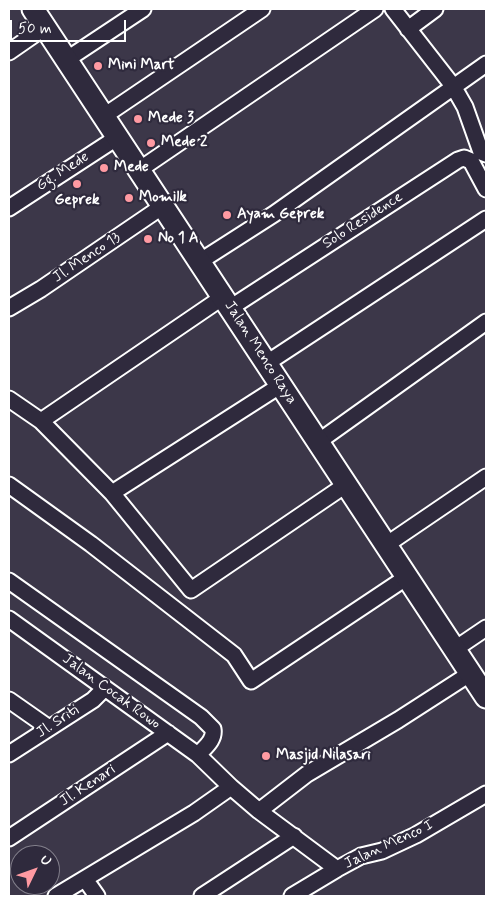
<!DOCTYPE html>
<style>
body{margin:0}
#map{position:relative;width:495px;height:905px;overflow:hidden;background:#3c3749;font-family:Mynerve,sans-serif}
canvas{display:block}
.frame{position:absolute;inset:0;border:10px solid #fff;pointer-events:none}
.north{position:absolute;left:10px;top:845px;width:50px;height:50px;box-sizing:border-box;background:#2f2a3d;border:1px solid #827f8b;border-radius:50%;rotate:48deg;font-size:14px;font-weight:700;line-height:20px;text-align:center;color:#fff}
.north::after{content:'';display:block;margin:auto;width:18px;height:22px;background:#ff9aa2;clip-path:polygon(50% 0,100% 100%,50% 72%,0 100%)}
.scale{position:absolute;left:10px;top:20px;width:116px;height:22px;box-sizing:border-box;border:2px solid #fff;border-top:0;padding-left:6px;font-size:15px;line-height:18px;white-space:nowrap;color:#fff;-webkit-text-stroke:4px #2f2a3d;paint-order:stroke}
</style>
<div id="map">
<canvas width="495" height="905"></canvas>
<div class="frame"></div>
<div class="north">U</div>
<div class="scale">50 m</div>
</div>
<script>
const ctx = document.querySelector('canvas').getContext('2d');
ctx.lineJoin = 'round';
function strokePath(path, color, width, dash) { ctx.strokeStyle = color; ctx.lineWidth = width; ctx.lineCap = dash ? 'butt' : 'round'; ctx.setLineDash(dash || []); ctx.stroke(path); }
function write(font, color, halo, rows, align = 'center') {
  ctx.font = font + ' Mynerve,sans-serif'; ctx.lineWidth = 4.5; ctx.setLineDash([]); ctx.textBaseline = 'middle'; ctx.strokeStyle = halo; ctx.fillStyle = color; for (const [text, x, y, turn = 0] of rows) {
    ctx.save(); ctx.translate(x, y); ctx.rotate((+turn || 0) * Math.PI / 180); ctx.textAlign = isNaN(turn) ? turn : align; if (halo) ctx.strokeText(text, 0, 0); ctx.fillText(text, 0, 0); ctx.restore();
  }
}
const minor = new Path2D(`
 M 393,9 L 453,86 L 465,107 L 481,152 L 486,154
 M 408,29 L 435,9
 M 9,52 L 45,27
 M 66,60 L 143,9
 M 104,116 L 262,9
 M 139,170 L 375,9
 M 9,208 L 118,137
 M 199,262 L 274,214 L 486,64
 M 9,308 L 41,289 L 163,206
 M 230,308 L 458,160 L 464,158 L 471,161 L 486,189
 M 267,363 L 486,219
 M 9,399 L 41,421 L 112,493 L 191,590 L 347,484
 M 41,421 L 223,297
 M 318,442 L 486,322
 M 9,485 L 91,544 L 234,655 L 251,681 L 407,577
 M 112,493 L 281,385
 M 386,545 L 486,477
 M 9,581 L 201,717 L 213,729 C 215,740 205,747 198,755 L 9,619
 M 455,649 L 486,628
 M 9,700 L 49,728
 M 9,754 L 93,700 L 105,688
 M 198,755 L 231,787
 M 259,811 L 307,774 L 398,720 L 471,673
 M 9,838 L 168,733
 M 85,879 L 97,896
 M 56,896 L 194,813 L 231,787 L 259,811 L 337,869
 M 202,896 L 294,836
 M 292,896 L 337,869 L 361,856 L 382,851 L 416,835 L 486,794`);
const secondary = new Path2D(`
 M 33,9 L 486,697`);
strokePath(minor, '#fff', 19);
strokePath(secondary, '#fff', 25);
strokePath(minor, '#2f2a3d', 15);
strokePath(secondary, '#2f2a3d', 21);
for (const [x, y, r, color] of [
 [98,66,5,"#ff9aa2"],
 [138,119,5,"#ff9aa2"],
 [151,143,5,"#ff9aa2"],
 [104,168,5,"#ff9aa2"],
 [77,184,5,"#ff9aa2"],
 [129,198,5,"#ff9aa2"],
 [227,215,5,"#ff9aa2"],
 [148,239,5,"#ff9aa2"],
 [266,756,5,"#ff9aa2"]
]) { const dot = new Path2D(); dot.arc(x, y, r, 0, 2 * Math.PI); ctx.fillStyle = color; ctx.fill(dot); strokePath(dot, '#2f2a3d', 2); }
write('bold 15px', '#fff', '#2f2a3d', [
 ["Mini Mart",108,66],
 ["Mede 3",148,119],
 ["Mede 2",161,143],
 ["Mede",114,168],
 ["Momilk",139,198],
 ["Geprek",77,201,"center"],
 ["Ayam Geprek",237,215],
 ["No 1 A",158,239],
 ["Masjid Nilasari",276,756]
], 'left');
write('15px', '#fff', '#2f2a3d', [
 ["Gg. Mede",63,172,-33],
 ["Solo Residence",363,221,-33],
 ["Jl. Menco 13",87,258,-34],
 ["Jalan Menco Raya",260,353,57],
 ["Jalan Cocak Rowo",111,692,36],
 ["Jl. Sriti",58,722,-33],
 ["Jl. Kenari",88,786,-33],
 ["Jalan Menco I",389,845,-25]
]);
</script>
